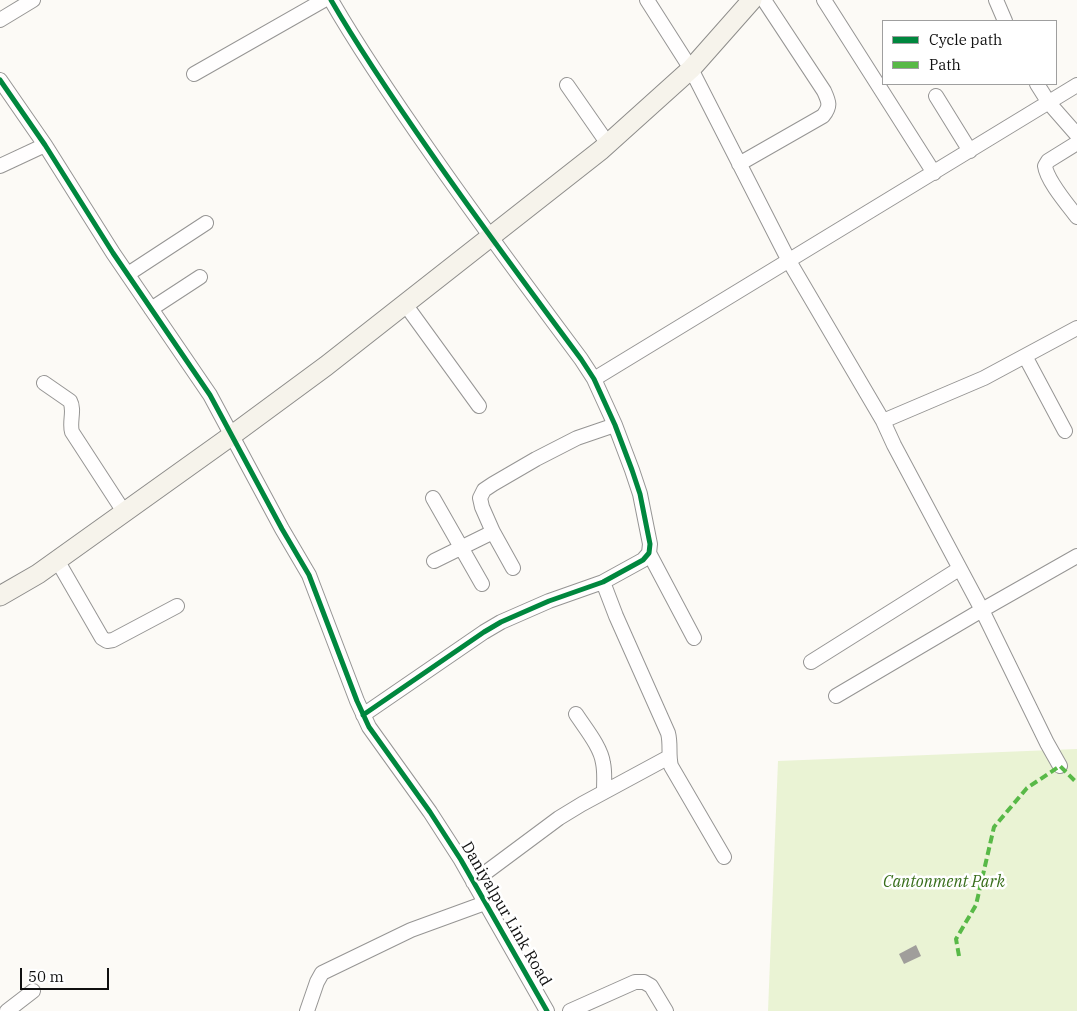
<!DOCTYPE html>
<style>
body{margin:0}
#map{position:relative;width:1077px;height:1011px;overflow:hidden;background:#fcfaf6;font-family:"IBM Plex Serif",serif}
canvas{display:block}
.legend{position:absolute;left:882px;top:20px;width:175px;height:65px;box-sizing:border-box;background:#fff;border:1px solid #9f9f9f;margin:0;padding:6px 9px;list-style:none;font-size:15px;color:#101010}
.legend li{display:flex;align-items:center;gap:10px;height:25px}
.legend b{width:25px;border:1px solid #9f9f9f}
.scale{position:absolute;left:20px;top:968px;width:89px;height:22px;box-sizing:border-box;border:2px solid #101010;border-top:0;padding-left:6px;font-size:15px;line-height:18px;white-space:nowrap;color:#101010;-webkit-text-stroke:4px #fff;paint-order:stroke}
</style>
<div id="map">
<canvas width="1077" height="1011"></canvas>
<ul class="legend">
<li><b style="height:6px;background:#00873e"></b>Cycle path</li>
<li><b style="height:6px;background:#58b947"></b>Path</li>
</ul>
<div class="scale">50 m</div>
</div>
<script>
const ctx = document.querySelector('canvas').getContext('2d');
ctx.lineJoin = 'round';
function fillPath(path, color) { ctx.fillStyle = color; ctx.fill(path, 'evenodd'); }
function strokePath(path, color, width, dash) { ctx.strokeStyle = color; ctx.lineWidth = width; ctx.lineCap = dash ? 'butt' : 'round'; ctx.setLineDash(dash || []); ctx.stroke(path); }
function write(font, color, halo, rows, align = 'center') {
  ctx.font = font + ' "IBM Plex Serif",serif'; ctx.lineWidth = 5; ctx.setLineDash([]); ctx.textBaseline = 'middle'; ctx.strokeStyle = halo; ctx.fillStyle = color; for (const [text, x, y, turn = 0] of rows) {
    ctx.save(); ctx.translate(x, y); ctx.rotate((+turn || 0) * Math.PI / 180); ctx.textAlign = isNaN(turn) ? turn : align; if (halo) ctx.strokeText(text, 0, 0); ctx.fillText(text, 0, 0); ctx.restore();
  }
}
fillPath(new Path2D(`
 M 1077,749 L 1077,1011 L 768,1011 L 778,761 Z`), '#eaf3d4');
fillPath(new Path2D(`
 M 916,945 L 921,956 L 904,964 L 899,954 Z`), '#a09e9b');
const street = new Path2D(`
 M 331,0 C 362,54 398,106 433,156 C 481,225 531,292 581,359 L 594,379 L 615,425 L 632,470 L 640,494 L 650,544 L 649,553 L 643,560 L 603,582 L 549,601 L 501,622 L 484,632 L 363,715
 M 647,0 L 691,69 L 789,261 L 883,421 L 894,445 L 982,610 L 1047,743 L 1060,766
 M 824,0 L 934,173
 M 996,0 L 1005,21
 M 0,20 L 33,0
 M 194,74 L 324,0
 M 0,80 L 45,145 L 113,253 L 210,395 L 282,529 L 309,575 L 357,701 L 369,727 L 430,812 L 461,860 L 547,1011
 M 1037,84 L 1049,103 L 1077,135
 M 567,85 L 608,144
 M 936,96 L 970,151
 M 1077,143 L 1048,161 L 1045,166 C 1047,181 1068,205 1077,217
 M 739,164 L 823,116 C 831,106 829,102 824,91 L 764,0
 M 0,166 L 45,145
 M 128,274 L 206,223
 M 405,304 L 479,406
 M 151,309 L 200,277
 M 1025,356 L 1065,431
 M 594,379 L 1077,85
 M 44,383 L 70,401 C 75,410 69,422 72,432 L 124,512
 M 883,421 L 984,378 L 1077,328
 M 433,498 L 482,584
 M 649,553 L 694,638
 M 57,560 L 102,638 L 107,641 L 113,640 L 177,606
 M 434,561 L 493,532
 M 513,568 L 493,532 L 482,507 L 480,498 L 484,490 L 493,484 L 536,459 L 577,438 L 615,425
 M 603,582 L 616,616 L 668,733 C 671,744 668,755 671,766 L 724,857
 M 811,662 L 959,569
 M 836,696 L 982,610 L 1077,556
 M 576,714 C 585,728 601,747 603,763 C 605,772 604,782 604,791
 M 473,882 L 559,818 L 582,804 L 669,757
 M 7,1011 L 33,991
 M 307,1011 L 317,982 L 322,973 L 411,930 L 485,903
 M 570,1011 L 635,982 L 644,982 L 651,986 L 666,1011`);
const secondary = new Path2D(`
 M 0,596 L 38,574 L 231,436 L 326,366 L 601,150 L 691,69 L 752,0`);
strokePath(street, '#969594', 16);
strokePath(secondary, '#8d8c8a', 21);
strokePath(street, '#fffefe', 14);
strokePath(secondary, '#f6f3eb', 19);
strokePath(new Path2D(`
 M 959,956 L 956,939 L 976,905 L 994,827 L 1027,788 L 1060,766 L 1077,783`), '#58b947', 4, [8, 4]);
strokePath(new Path2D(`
 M 331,0 C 362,54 398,106 433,156 C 481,225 531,292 581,359 L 594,379 L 615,425 L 632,470 L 640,494 L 650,544 L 649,553 L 643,560 L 603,582 L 549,601 L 501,622 L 484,632 L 363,715
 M 0,80 L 45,145 L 113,253 L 210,395 L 282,529 L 309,575 L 357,701 L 369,727 L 430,812 L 461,860 L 547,1011`), '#00873e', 5);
write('italic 16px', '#386e1b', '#fff', [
 ["Cantonment Park",944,882]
]);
write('16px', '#101010', '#fff', [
 ["Daniyalpur Link Road",506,914,60]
]);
</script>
